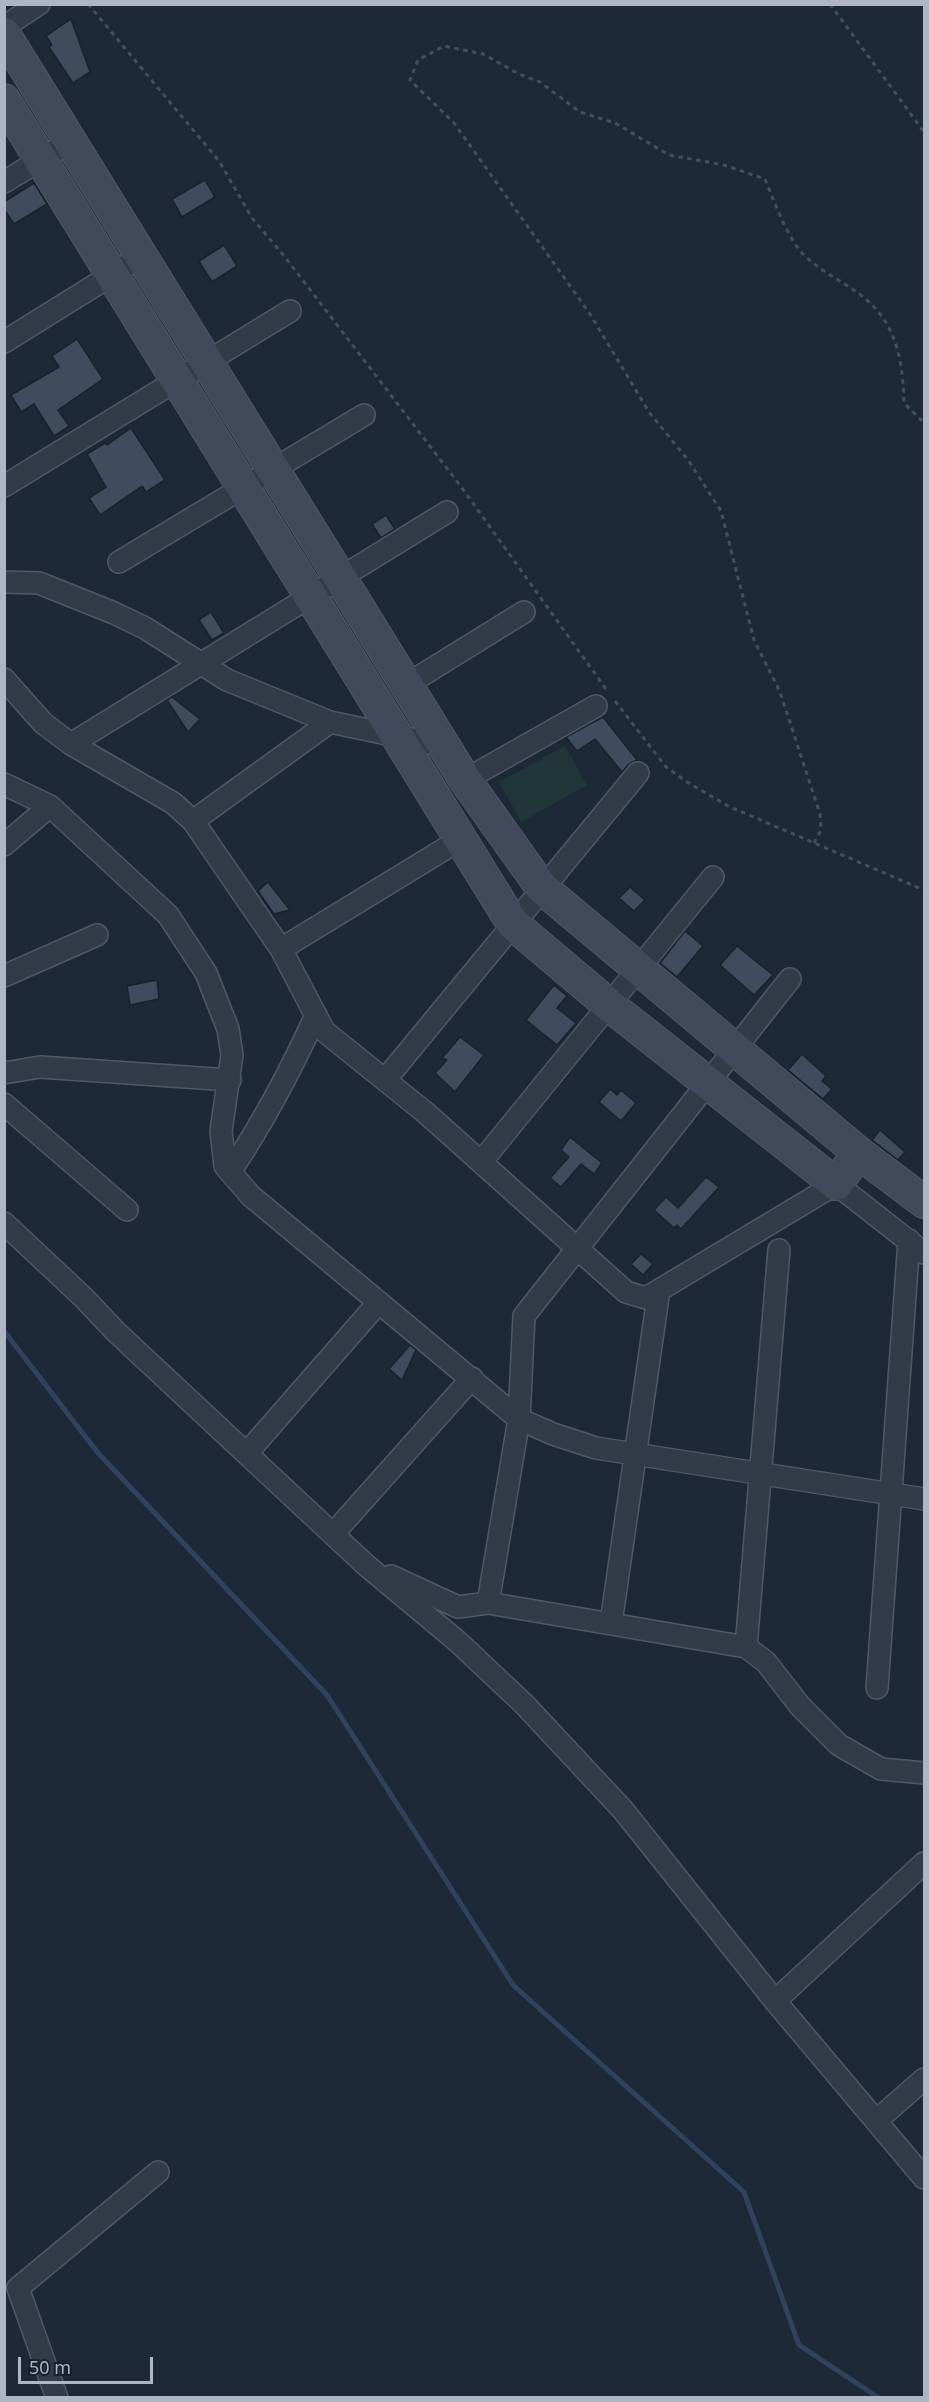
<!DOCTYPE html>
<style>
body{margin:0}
#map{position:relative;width:929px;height:2402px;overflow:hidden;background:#1e2937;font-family:"Noto Sans",sans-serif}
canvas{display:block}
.frame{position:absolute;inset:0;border:6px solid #acb6c5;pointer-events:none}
.scale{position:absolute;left:18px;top:2357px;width:135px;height:27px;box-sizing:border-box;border:3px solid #acb6c5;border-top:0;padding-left:8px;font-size:18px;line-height:21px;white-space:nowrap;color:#acb6c5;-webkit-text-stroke:4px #18202c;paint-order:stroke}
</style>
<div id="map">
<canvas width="929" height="2402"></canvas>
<div class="frame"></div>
<div class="scale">50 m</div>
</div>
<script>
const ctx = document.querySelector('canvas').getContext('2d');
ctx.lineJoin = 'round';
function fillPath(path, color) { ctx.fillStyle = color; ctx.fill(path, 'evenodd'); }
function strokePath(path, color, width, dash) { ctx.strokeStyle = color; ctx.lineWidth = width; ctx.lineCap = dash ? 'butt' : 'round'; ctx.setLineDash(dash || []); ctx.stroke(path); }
fillPath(new Path2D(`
 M 565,746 L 587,785 L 521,822 L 499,782 Z`), '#203639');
strokePath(new Path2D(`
 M 4,1331 L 98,1453 L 327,1695 L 513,1985 L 744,2192 L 799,2345 L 879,2398`), '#2f435e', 5);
const building = new Path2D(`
 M 71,19 L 90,72 L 73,83 L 49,47 L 52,45 L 46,36 Z
 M 205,180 L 215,197 L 182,217 L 172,199 Z
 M 34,183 L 47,204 L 14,224 L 4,209 L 4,202 Z
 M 224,245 L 237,266 L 212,282 L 199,261 Z
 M 77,339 L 103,379 L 58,410 L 69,426 L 54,436 L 34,404 L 21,412 L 11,395 L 59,367 L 52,356 Z
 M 131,428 L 165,480 L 146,492 L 142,486 L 100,515 L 89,498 L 106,487 L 87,454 L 105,443 L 107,445 Z
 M 386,515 L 395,529 L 381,538 L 372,524 Z
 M 211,612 L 224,633 L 212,640 L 199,620 Z
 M 172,697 L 200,719 L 188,732 L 167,700 Z
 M 603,717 L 637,760 L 629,764 L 622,772 L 595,739 L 577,751 L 566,737 Z
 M 268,882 L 290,910 L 274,914 L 258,891 Z
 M 630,887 L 645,900 L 634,911 L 619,898 Z
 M 685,931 L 703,946 L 677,977 L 660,963 Z
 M 737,946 L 773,975 L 754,995 L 720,965 Z
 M 157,980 L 159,999 L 130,1005 L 127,986 Z
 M 554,985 L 567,996 L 557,1008 L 576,1023 L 557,1045 L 526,1020 Z
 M 460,1037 L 484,1055 L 455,1092 L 435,1073 L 447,1060 L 442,1058 Z
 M 802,1054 L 826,1076 L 822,1081 L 832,1089 L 823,1099 L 788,1070 Z
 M 610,1089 L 617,1095 L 621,1090 L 636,1103 L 621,1121 L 599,1102 Z
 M 880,1130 L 905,1152 L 898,1160 L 872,1140 Z
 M 570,1137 L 602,1163 L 594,1174 L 581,1164 L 561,1187 L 550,1178 L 569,1157 L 561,1150 Z
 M 706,1177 L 719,1187 L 681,1229 L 677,1225 L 674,1228 L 654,1210 L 666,1197 L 678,1208 Z
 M 641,1254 L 653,1264 L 643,1275 L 631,1264 Z
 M 410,1345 L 416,1350 L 402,1380 L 389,1369 Z`);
fillPath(building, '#3f4c5d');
strokePath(building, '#1a222e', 1.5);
const street = new Path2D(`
 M 4,27 L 39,4
 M 4,182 L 71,141
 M 4,342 L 142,256
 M 4,486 L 290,311
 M 119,562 L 364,415
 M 4,582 L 39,583 L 114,613 L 145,628 L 227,680 L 330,722 L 444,746
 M 4,679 L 43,723 L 71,744 L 173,803 L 193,821 L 281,949 L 324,1031 L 426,1113 L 626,1292 L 646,1298 L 836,1184 L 924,1253
 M 406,685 L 524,612
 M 71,744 L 447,512
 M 465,780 L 596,706
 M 4,784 L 50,806 L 168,915 L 206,973 L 228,1029 L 232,1055 L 221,1131 L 225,1166 L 251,1196 L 519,1419 L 553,1434 L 596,1448 L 924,1499
 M 193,821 L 330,722
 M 4,845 L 50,806
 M 281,949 L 461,839
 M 4,976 L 97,935
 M 4,1073 L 40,1067 L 230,1080
 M 385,1080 L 638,773
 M 4,1104 L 127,1210
 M 482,1161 L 713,877
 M 230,1172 C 264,1121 291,1070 316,1015
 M 4,1223 L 84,1298 L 115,1331 L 367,1566 L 457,1641 L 524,1704 L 623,1810 L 775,2001 L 924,2178
 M 247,1453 L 379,1302
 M 333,1534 L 472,1378
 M 391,1576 L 458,1607 L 488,1603 L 746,1647 L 766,1662 L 800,1706 L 839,1745 L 881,1769 L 924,1773
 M 488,1603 L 519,1419 L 524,1316 L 790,979
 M 611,1623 L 659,1290
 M 746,1647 L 779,1250
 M 877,1688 L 909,1240
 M 775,2001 L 924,1863
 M 876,2121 L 924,2079
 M 57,2398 L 18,2288 L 158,2172`);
const secondary = new Path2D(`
 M 4,34 L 465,780 L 542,888 L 859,1153 L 836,1184 L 609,1005 L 513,924 L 4,100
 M 859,1153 L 924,1202`);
strokePath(street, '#4f5966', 24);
strokePath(secondary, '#4f5966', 34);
strokePath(new Path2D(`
 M 88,4 L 219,161 L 252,218 L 285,257 L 462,488 L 606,689
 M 830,4 L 924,132
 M 615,701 L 666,767 L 687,782 L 728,806 L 924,890
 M 814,843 L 821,830 L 820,814 L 780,692 L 754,640 L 721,511 L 688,460 L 649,412 L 590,314 L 454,123 L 410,80 L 418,60 L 444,46 L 483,54 L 519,74 L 540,82 L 580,112 L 615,123 L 669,155 L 724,165 L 765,179 C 774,201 788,240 805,256 C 825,275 851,285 869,302 C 898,328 903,366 904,403 L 924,423`), '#3e5356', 3, [4.5, 4.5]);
strokePath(street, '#323b48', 21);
strokePath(secondary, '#404a5b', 32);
</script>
